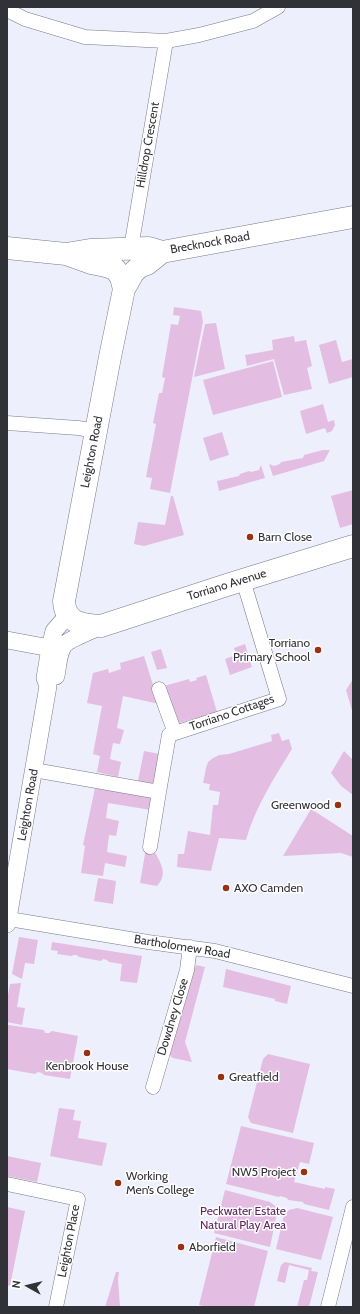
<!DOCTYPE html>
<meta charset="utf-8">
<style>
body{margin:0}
#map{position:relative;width:360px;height:1314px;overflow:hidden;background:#edeffd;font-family:Cabin,sans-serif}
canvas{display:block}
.frame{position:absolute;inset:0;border:8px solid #313138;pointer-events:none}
.north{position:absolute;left:8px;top:1266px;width:40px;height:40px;-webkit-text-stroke:3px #fff;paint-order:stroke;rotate:278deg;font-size:11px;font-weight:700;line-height:16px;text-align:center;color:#313138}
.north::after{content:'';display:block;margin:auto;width:14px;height:18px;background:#313138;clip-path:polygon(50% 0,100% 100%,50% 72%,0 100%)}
</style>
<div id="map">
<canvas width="360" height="1314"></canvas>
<div class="frame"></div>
<div class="north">N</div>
</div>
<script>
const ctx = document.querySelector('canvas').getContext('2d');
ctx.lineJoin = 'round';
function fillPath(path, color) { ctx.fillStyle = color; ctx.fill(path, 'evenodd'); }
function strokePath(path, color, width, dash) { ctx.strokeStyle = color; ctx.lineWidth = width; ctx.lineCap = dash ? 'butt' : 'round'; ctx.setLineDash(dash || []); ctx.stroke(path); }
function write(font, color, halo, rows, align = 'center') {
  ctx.font = font + ' Cabin,sans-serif'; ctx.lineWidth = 3; ctx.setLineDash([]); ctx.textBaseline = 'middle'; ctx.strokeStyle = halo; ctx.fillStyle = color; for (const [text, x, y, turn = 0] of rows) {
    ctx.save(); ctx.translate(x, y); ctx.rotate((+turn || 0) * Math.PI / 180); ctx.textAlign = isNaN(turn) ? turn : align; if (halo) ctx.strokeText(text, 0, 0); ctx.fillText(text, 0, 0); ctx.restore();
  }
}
fillPath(new Path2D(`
 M 174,307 L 201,311 L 203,322 L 170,493 L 150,489 L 152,478 L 146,477 L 156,424 L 153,423 L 159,393 L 162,393 L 165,378 L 162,377 L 171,324 L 178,325 L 180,316 L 173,315 Z
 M 216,323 L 225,369 L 194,377 L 205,324 Z
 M 294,336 L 295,342 L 306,340 L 312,366 L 307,368 L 312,389 L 284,395 L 274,359 L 247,366 L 245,355 L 273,350 L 272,340 Z
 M 336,340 L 342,362 L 353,359 L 353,377 L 329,384 L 319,345 Z
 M 273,361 L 282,397 L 213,415 L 203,380 Z
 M 323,404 L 328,422 L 334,420 L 335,425 L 332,431 L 327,433 L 325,428 L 306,434 L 300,411 Z
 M 222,432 L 229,455 L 210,461 L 203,438 Z
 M 323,450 L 330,450 L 324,461 L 273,476 L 269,464 L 274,466 L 280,464 L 281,462 L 303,458 L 304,455 Z
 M 261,465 L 265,478 L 219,491 L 217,481 L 239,476 L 240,474 L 249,471 L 251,472 L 259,470 Z
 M 353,490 L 353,524 L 340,528 L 331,496 Z
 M 171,496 L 173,496 L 184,535 L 144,546 L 134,544 L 138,522 L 165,525 Z
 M 245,644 L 252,667 L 230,675 L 225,659 L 236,655 L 234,648 Z
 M 161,649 L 167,668 L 157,670 L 151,652 Z
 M 144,656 L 159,704 L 123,696 L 117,728 L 124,730 L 120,744 L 113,743 L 110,759 L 121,762 L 118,777 L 97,772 L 100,756 L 93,754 L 102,706 L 87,703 L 93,673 L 108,669 L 109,673 L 121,669 L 120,663 Z
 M 206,675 L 217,712 L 179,723 L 164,686 L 189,679 L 190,682 L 197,680 L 196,678 Z
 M 353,679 L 353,714 L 346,690 Z
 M 279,733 L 282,741 L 289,739 L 292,749 C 274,778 255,808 246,840 L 219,838 L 211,871 L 177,867 L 178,854 L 184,854 L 188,831 L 210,835 L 213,805 L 218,805 L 220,792 L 209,790 L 210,784 L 203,783 L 206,768 L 208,762 L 213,758 L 219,755 L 229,754 L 272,741 L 271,735 Z
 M 144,751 L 160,754 L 154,784 L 138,781 Z
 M 344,751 L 353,760 L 353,795 L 341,786 L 331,773 Z
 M 95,788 L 153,798 L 151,810 L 108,803 L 106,818 L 119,821 L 116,836 L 109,835 L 107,852 L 127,856 L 125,867 L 105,863 L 103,876 L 81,873 L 85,846 L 83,845 Z
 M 311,809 L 353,836 L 353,857 L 341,853 L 283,856 Z
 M 146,848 L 154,850 C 160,863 169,873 157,886 L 140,883 Z
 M 98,878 L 116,881 L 113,904 L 94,901 Z
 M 19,937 L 38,940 L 34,964 L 25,963 L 22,979 L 12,974 Z
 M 52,942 L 142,956 L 137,983 L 120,981 L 122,964 L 109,962 L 107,960 L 103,959 L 101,961 L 79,957 L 77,955 L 74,955 L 71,956 L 57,954 L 58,951 L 51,950 Z
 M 196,965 L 205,967 L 185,1042 L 192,1062 L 173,1058 L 168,1054 Z
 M 226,969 L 291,986 L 287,1004 L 275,1001 L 275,999 L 223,987 Z
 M 21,983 L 17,1007 L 25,1008 L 22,1025 L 7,1022 L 7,1001 L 10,984 Z
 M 8,1025 L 44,1030 L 45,1033 L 49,1033 L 52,1031 L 78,1036 L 70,1079 L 44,1075 L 42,1073 L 38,1072 L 35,1074 L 7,1069 L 7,1032 Z
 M 268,1054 L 310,1064 L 293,1133 L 251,1123 L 248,1117 L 263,1059 Z
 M 59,1108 L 75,1110 L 73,1120 L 81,1121 L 78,1138 L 107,1143 L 102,1166 L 50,1156 Z
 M 241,1126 L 314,1143 L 309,1164 L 300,1162 L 294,1182 L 325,1189 L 325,1187 L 335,1189 L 329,1210 L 304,1204 L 303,1202 L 288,1200 L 287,1198 L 280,1196 L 279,1197 L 226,1184 Z
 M 7,1156 L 41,1163 L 37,1182 L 7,1176 Z
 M 225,1190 L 270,1202 L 275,1206 L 277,1213 L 270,1247 L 214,1233 Z
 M 7,1207 L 25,1211 L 10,1286 L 7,1285 L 7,1246 L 8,1239 L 7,1239 Z
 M 297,1208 L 333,1217 L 321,1260 L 276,1249 L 284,1215 L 289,1210 Z
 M 216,1237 L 268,1251 L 254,1307 L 207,1307 L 199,1305 Z
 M 285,1262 L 312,1268 L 311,1271 L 318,1272 L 309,1307 L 297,1307 L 304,1280 L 307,1280 L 309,1270 L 289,1265 L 285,1283 L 277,1281 L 281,1265 Z
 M 116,1272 L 119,1272 L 118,1279 L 120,1307 L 105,1307 Z`), '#e4bde3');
const minor = new Path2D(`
 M 7,10 L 25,19 L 85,37 L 166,41 L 199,35 L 253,21 L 278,7
 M 131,248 L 166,41
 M 7,423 L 78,428 L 96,431
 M 159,689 L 175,733
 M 34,770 L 159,792 L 169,735 L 279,699 L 243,580
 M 150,847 L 159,792
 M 9,919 L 148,942 L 215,951 L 353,986
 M 153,1087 L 187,970 L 190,947
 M 7,1184 L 78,1199 L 56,1307
 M 328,1307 L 353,1207`);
const tertiary = new Path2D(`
 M 7,640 L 50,648
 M 56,676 C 58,666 58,653 64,645 C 69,639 93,630 101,626
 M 7,924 L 48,686 L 45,678 L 50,648 L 54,631 L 68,615`);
const primary = new Path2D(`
 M 7,248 L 66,254 L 91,263 L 106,266 L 115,269 L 121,277 L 124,289
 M 162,252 L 147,264 L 139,267 L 133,273 L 124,289 L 110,357 L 64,601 C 65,623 82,625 101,626 L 230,584 L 353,546
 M 66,254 L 90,250 L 149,248 L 162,252 L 353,217`);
strokePath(minor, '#777988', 15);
strokePath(tertiary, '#777988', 18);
strokePath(primary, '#777988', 23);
strokePath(minor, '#fff', 14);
strokePath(tertiary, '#fff', 17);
strokePath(primary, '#fff', 22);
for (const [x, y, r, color] of [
 [250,537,4,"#993112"],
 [318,650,4,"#993112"],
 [338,805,4,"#993112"],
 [226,888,4,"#993112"],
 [87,1053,4,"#993112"],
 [221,1077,4,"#993112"],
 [304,1172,4,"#993112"],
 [118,1183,4,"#993112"],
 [181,1247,4,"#993112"]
]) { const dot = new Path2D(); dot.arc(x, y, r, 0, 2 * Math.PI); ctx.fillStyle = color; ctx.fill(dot); strokePath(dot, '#fff', 1.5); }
write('12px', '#313138', '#fff', [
 ["Hilldrop Crescent",148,145,-80],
 ["Brecknock Road",210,243,-10],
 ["Leighton Road",92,452,-79],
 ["Torriano Avenue",227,585,-17],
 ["Torriano Cottages",232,713,-19],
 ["Leighton Road",28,805,-80],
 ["Bartholomew Road",182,947,9],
 ["Dowdney Close",173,1017,-73],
 ["Leighton Place",69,1241,-79]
]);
write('12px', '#313138', '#fff', [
 ["Barn Close",258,537],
 ["Torriano",310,643,"right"],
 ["Primary School",310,657,"right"],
 ["Greenwood",330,805,"right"],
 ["AXO Camden",234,888],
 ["Kenbrook House",87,1066,"center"],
 ["Greatfield",229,1077],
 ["NW5 Project",296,1172,"right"],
 ["Working",126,1176],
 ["Men’s College",126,1190],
 ["Aborfield",189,1247]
], 'left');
write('12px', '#642566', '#fff', [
 ["Peckwater Estate",243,1211],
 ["Natural Play Area",243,1225]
]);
</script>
